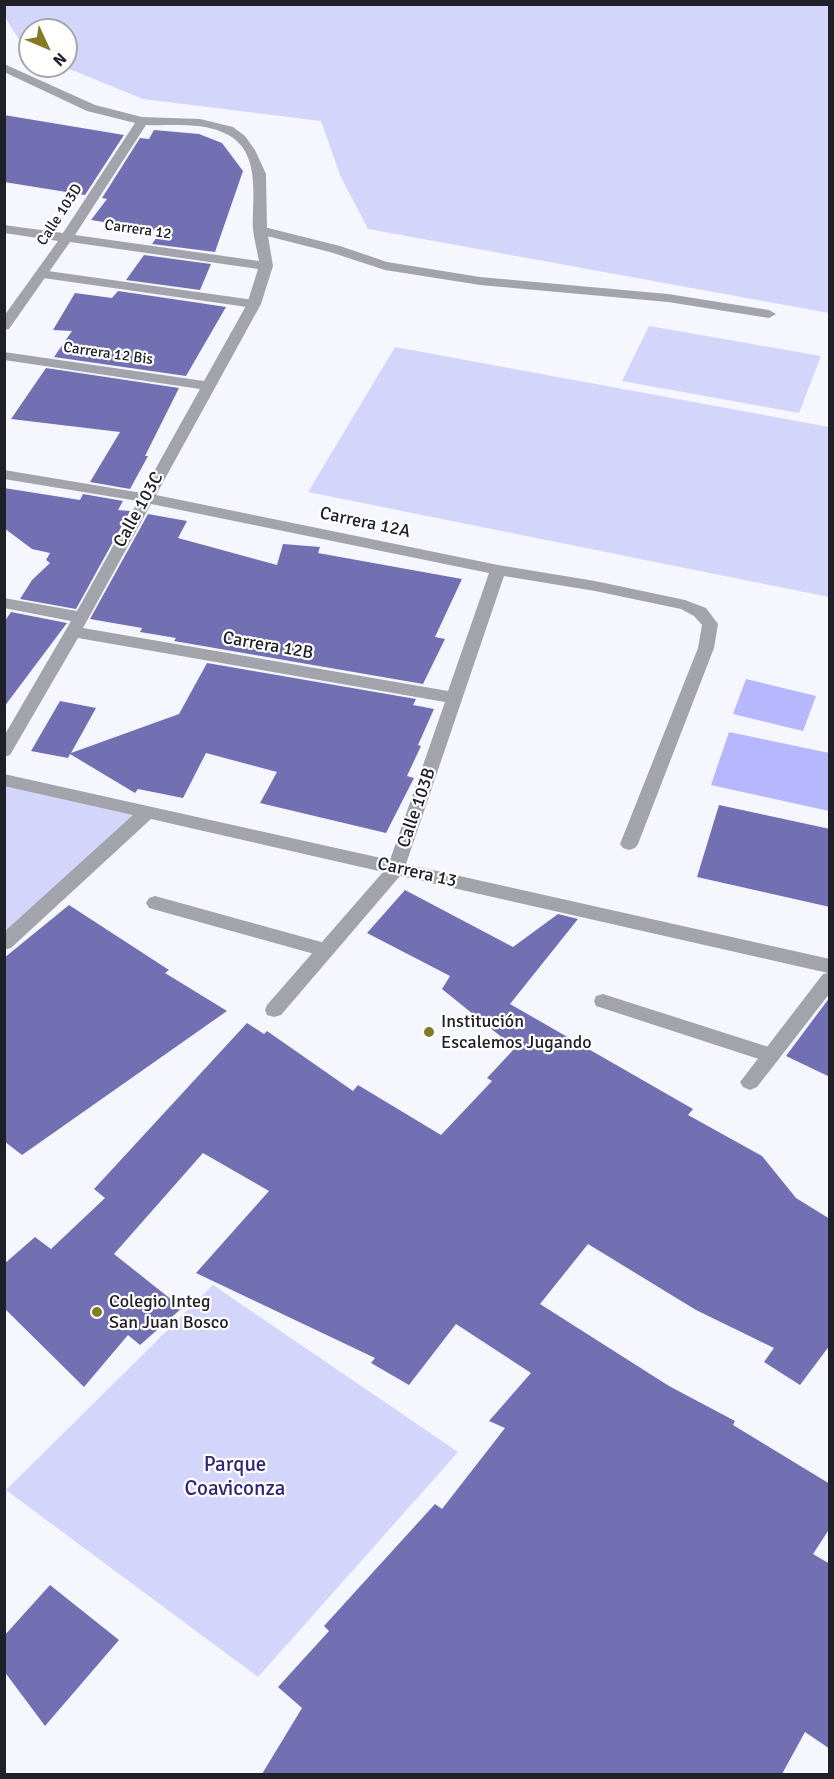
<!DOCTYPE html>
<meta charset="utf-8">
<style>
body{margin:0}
#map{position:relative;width:834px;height:1779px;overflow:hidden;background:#f5f6fe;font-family:Signika,sans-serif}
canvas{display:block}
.frame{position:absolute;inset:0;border:6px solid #202028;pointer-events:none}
.north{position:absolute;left:18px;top:18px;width:60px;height:60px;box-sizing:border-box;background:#fff;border:2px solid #a6a6a9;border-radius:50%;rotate:134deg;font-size:16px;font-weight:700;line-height:24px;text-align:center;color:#202028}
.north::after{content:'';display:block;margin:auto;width:21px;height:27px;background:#847c22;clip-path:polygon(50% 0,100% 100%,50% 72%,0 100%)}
</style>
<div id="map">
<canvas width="834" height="1779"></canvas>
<div class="frame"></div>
<div class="north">N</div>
</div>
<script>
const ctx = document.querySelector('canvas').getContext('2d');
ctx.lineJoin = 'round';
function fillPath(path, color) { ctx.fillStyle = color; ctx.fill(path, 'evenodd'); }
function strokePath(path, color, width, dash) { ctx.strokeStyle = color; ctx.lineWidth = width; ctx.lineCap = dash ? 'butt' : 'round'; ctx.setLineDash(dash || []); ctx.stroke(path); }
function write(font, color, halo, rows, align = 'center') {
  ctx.font = font + ' Signika,sans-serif'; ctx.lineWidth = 4.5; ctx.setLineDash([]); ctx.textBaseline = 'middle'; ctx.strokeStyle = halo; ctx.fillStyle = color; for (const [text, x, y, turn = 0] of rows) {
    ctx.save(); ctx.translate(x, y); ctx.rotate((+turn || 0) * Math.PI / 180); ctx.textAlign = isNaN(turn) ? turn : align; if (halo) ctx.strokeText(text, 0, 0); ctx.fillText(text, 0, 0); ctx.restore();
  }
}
fillPath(new Path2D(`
 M 5,4 L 829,5 L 829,313 L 368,229 L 340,175 L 321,121 L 143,99 L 62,66 L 66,66 L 66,30 L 30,30 L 30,53 L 26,51 L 5,17 Z
 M 649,326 L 821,356 L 799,413 L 622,381 Z
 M 395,347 L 829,427 L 829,597 L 308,492 Z
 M 5,777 L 148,812 L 5,938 Z
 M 213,1285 L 458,1452 L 258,1677 L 6,1490 Z`), '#d4d5fb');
fillPath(new Path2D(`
 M 746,679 L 816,696 L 803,731 L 733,714 Z
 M 729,732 L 829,753 L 829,811 L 711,785 Z`), '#b7b7fe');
fillPath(new Path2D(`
 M 4,115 L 124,135 L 85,195 L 4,182 Z
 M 154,130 L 199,134 L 222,143 L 243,171 L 215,252 L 152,244 L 161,231 L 91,220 L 107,199 L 102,198 L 140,138 L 149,139 Z
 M 144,255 L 211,264 L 200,290 L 126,280 Z
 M 118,291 L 193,302 L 226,307 L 186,376 L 54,357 L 72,331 L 53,330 L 75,293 L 112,298 Z
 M 46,368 L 179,388 L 145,456 L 148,456 L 130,489 L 90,482 L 120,432 L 11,419 Z
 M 4,488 L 80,500 L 83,494 L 123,501 L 118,510 L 130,511 L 76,609 L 20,599 L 32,580 L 50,563 L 46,560 L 50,553 L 32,549 L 4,528 Z
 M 148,514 L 187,521 L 178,538 L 277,565 L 283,544 L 320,547 L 318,553 L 462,579 L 435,637 L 445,639 L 423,684 L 174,641 L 176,638 L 140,632 L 142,628 L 90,619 Z
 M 11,612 L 67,623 L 4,707 L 4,622 Z
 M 207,663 L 416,699 L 413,705 L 434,709 L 418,745 L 421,746 L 407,776 L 414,778 L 386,833 L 260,803 L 277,772 L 206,753 L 183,798 L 138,789 L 135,793 L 70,754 L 68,758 L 31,751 L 60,701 L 96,708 L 71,753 L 179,714 Z
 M 719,805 L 830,829 L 830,907 L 697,877 Z
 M 405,890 L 513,947 L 558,914 L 578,919 L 510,1004 L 693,1109 L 688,1115 L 762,1156 L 796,1198 L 830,1219 L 830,1345 L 800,1385 L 764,1362 L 774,1348 L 696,1310 L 588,1244 L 540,1304 L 669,1386 L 735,1421 L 733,1425 L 830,1484 L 830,1528 L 813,1554 L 830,1564 L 830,1749 L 805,1732 L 782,1774 L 262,1774 L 302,1708 L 278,1687 L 329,1631 L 324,1626 L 435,1504 L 442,1509 L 505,1428 L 489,1421 L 531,1373 L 456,1324 L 409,1385 L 371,1363 L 375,1358 L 196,1273 L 269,1191 L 203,1153 L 114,1254 L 182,1308 L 140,1345 L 128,1335 L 84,1387 L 4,1308 L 4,1264 L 35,1237 L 51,1249 L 105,1198 L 94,1189 L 247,1023 L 264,1034 L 267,1031 L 353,1091 L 358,1085 L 441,1135 L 492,1081 L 487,1078 L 515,1048 L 442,989 L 450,976 L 367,933 Z
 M 69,905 L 169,970 L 165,973 L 227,1011 L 22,1155 L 4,1141 L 4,958 Z
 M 830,997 L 830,1077 L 786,1056 Z
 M 50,1585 L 119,1640 L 45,1726 L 4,1671 L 4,1636 Z`), '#7270b2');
fillPath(new Path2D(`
 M 260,226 L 340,246 L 387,262 L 480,277 L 668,294 L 769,310 L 776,314 L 769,318 L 668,302 L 480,285 L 385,270 L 330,252 L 255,233 L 253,230 L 255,227 Z
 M 41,270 L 254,300 L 261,304 L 254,308 L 36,277 L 34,274 Z
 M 155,896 L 325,943 L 332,945 L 334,950 L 332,955 L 325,957 L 149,908 L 146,903 L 149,898 Z
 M 603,994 L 778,1050 L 781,1055 L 778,1060 L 771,1063 L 596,1006 L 594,1001 L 596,996 Z`), '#a3a3ac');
fillPath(new Path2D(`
 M 4,64 L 95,105 L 142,117 L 200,119 L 233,127 L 245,136 L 255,150 L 266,174 L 267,230 L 273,266 L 261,304 L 156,495 L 498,565 L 595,581 L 685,600 L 706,608 L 718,624 L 714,648 L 638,844 L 635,848 L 629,850 L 623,848 L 620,844 L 698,648 L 702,625 L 694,616 L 681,609 L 595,591 L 504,576 L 406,864 L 830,959 L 830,993 L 757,1087 L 750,1090 L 743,1087 L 740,1082 L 823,974 L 828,973 L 400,876 L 281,1015 L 274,1017 L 267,1015 L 265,1010 L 267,1005 L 383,872 L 151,819 L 11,948 L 4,950 L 4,932 L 133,815 L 4,786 L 4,774 L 390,860 L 445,702 L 78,638 L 10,755 L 4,757 L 4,736 L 71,621 L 4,608 L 4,598 L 77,611 L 138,501 L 4,479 L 4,470 L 142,493 L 200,389 L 4,360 L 4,352 L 204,381 L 247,304 L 258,269 L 70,242 L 9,329 L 4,330 L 4,316 L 58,241 L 4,233 L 4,225 L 63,233 L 135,123 L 87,111 L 4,72 ZM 146,125 C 170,126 201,122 224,133 C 262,149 252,197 253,229 C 254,239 257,250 259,261 L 75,235 ZM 151,504 L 489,573 L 448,691 L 83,628 Z`), '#a3a3ac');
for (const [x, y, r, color] of [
 [429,1032,6,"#847c22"],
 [97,1312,6,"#847c22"]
]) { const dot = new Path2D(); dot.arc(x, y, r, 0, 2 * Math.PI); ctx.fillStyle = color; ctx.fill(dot); strokePath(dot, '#fff', 2); }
write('15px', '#202028', '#fff', [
 ["Calle 103D",60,215,-57],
 ["Carrera 12",138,230,8],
 ["Carrera 12 Bis",108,354,8]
]);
write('18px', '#202028', '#fff', [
 ["Calle 103C",139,510,-61],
 ["Carrera 12A",365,523,12],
 ["Carrera 12B",268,646,10],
 ["Calle 103B",417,808,-71],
 ["Carrera 13",417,873,13]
]);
write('18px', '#202028', '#fff', [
 ["Institución",441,1022],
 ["Escalemos Jugando",441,1043],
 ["Colegio Integ",109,1302],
 ["San Juan Bosco",109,1323]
], 'left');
write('21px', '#322675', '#fff', [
 ["Parque",235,1465],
 ["Coaviconza",235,1489]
]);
</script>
